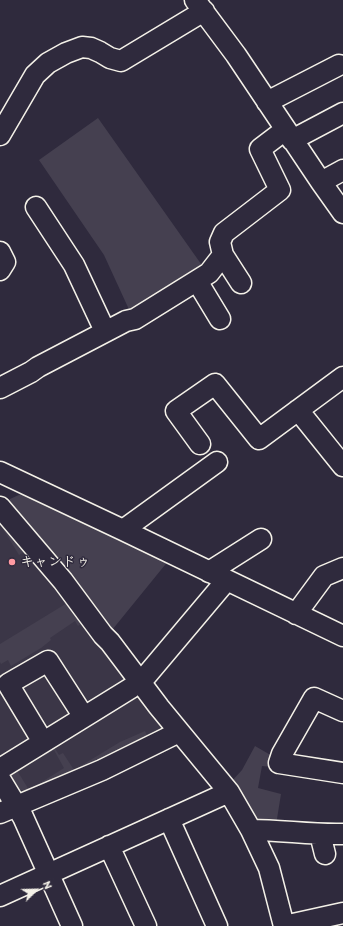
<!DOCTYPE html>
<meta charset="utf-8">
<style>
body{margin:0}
#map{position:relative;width:343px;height:926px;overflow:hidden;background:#2f2a3d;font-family:Itim,sans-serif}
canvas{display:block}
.north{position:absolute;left:16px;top:870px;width:40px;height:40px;-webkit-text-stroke:3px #2f2a3d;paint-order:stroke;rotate:67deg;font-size:11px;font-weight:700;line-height:16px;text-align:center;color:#f4f1e8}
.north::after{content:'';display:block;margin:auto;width:14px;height:18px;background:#f4f1e8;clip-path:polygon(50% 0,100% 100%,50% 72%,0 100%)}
</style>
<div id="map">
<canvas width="343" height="926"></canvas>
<div class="north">N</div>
</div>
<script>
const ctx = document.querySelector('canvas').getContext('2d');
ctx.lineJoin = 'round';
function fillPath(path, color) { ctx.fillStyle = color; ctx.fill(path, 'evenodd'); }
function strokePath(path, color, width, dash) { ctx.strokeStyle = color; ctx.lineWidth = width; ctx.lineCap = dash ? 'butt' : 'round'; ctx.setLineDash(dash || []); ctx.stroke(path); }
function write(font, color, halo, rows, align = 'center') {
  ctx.font = font + ' Itim,"Klee One",sans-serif'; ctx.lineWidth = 3; ctx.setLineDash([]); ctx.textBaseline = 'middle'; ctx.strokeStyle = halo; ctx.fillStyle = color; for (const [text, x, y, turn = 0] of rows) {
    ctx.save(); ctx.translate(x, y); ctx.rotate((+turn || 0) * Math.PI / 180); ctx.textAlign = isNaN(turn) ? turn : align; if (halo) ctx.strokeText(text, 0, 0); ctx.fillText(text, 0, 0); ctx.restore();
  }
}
fillPath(new Path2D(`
 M 0,515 L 58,582 L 163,730 L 27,792 L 0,762 Z`), '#3b3647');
fillPath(new Path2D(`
 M 98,118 L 206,271 L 132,316 L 104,255 L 39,160 Z
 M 21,494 L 31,495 L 169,560 L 108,635 L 7,509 L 10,499 Z
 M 0,515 L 30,549 L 19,555 L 0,524 Z
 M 72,600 L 164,720 L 163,730 L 162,730 L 83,622 L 78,626 L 75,621 L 50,638 L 51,640 L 41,648 L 11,666 L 8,660 L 1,664 L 0,662 L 0,644 Z
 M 145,731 L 148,738 L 122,750 L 27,792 L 17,789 L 7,773 L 24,761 L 27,766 L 18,772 L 29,790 L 64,768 L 54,750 L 44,756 L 41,750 L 52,744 L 59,755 L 63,753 L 74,770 L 120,742 Z
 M 255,746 L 274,757 L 272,767 L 262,766 L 258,788 L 281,794 L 276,825 L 257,823 L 231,782 L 242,770 Z`), '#454050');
const minor = new Path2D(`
 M 195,0 L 236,55 L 321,182 L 343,213
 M 267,102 L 339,65
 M 0,135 L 35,75 L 48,63 L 66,53 L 82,47 L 91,48 L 100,52 L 110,58 L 121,61 L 204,11
 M 292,140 L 343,113
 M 321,182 L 343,170
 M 36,207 L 74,265 L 105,331
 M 0,252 L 5,262 L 0,270
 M 223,255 L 241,283
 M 197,281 L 220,319
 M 0,388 L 31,372 L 38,367 L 126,321 L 135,319 L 209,273 L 223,255 L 220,242 L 224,233 L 280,190 L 260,149 L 285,130
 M 298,410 L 343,466
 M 200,444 L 176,411 L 215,384 L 259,439 L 343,377
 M 0,472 L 123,530 L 343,636
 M 0,507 L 63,581 L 103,635 L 110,642 L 159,707 L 229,792 L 251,830 L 269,868 L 284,926
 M 123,530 L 217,462
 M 209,572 L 261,539
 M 296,614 L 324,576 L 343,568
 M 141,682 L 226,581
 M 343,711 L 314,698 L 282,754 L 279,763 L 343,773
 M 43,742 L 8,684 L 48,661 L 84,717
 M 0,769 L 131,688
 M 0,779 L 23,817 L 72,926
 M 0,813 L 102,770 L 179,732
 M 169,819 L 217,926
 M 251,830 C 282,830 312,835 343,834
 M 320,834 L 325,854
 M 109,846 L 146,926
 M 0,896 L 229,792
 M 284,926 L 343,913`);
strokePath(minor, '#f4f1e8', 23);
strokePath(minor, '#2f2a3d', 20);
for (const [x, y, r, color] of [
 [12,562,4,"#ff9aa2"]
]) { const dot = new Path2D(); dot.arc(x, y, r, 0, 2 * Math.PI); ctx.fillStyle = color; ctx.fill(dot); strokePath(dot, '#2f2a3d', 1.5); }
write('bold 14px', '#f4f1e8', '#2f2a3d', [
 ["キャンドゥ",20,562]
], 'left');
</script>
